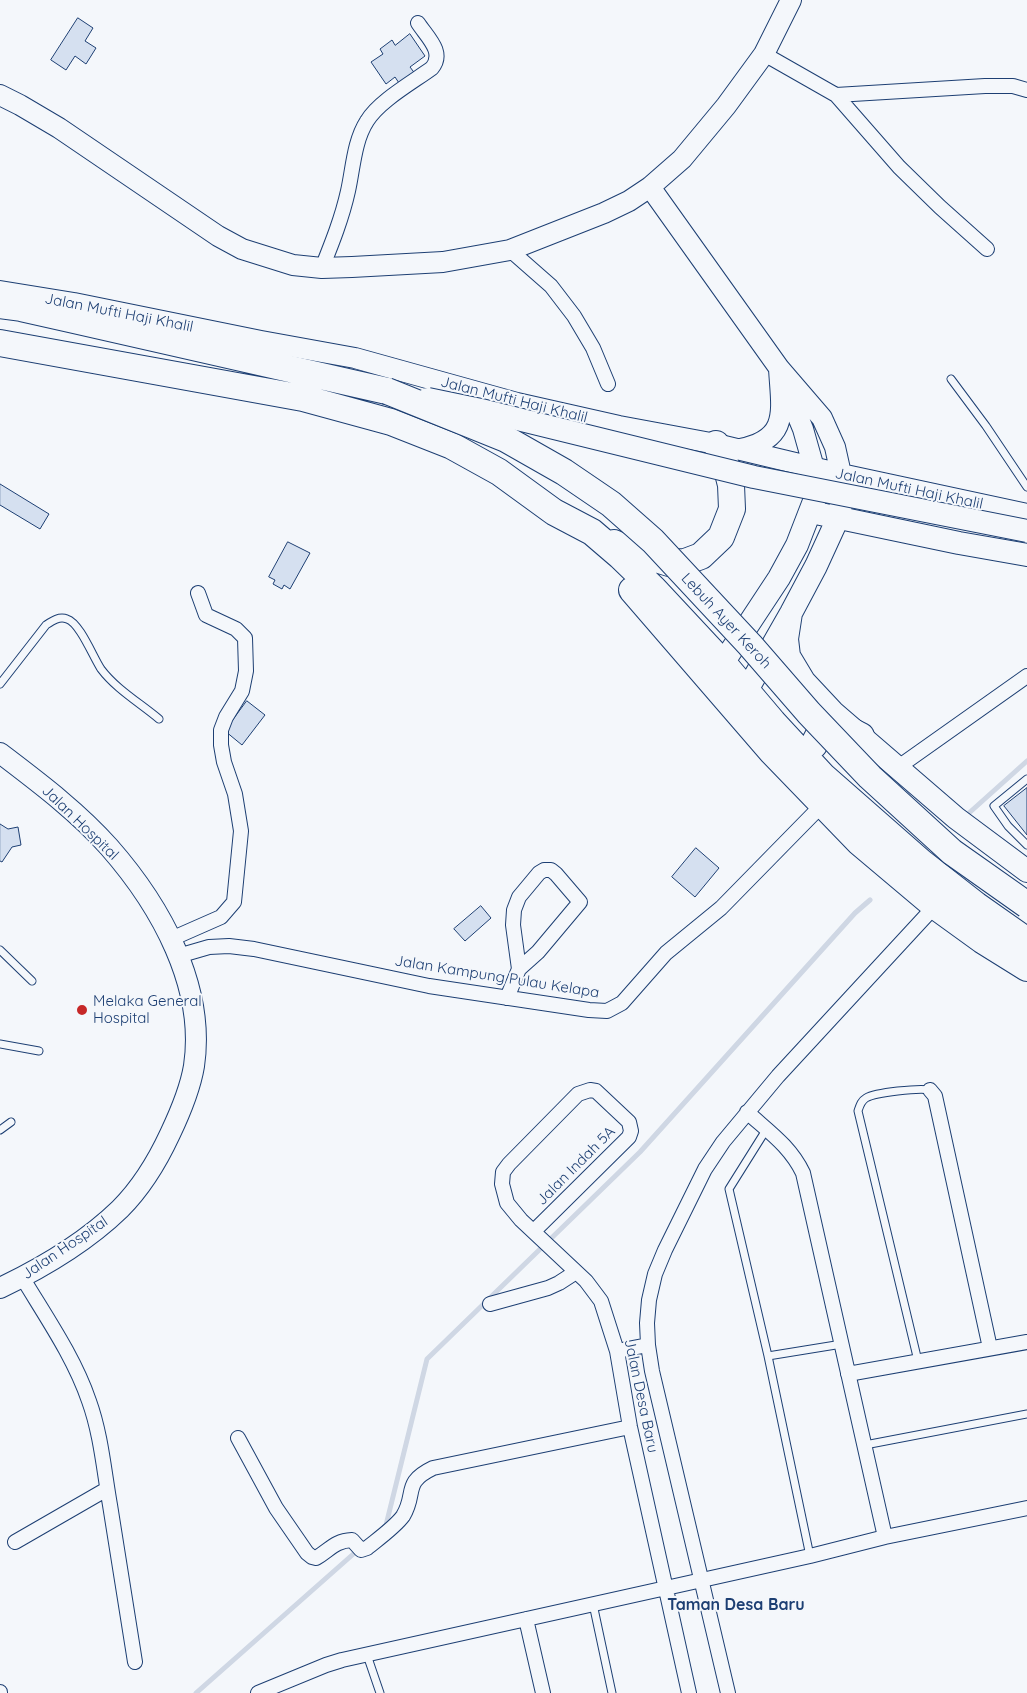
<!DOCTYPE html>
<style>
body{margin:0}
canvas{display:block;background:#f4f7fb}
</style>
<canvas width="1027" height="1693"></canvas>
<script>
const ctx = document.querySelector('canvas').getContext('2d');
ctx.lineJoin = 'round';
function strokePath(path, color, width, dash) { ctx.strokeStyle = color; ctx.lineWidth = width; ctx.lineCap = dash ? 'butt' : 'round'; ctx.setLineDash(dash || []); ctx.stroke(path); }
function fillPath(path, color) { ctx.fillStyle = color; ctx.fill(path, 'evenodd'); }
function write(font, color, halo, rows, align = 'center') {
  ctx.font = font + ' Quicksand,sans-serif'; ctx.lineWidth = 4; ctx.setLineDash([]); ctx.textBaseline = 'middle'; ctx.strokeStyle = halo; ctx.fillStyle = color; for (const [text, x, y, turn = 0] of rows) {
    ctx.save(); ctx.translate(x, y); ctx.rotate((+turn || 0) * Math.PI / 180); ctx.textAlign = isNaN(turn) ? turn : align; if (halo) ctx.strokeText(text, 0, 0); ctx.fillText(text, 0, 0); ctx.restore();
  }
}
strokePath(new Path2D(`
 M 969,813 L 1027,761
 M 384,1527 L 386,1525 L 427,1359 L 640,1152 L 855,913 L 870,900
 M 196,1693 L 359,1549`), '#cfd7e4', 5);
const building = new Path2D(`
 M 78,18 L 93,28 L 85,41 L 96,48 L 86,64 L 75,56 L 66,70 L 51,60 Z
 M 410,34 L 425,56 L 410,67 L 416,75 L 401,86 L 395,77 L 386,84 L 371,62 L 383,54 L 380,49 L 392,40 L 395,45 Z
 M 0,484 L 49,514 L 40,529 L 0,505 Z
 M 288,542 L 310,553 L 290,589 L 284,585 L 282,589 L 273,584 L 275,580 L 269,577 Z
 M 247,701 L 265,715 L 242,745 L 225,731 Z
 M 1027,788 L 1027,835 L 1004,806 Z
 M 0,824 L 8,829 L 18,827 L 21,845 L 12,847 L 2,862 L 0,861 Z
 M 696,848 L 719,868 L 695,897 L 672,877 Z
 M 481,906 L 491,918 L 465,941 L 454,929 Z`);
fillPath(building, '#d5e0f0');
strokePath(building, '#1d3f73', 1);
const lane = new Path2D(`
 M 951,379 L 986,426 L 1027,487
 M 0,684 L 46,625 C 52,621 59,616 67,619 C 80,623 93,657 101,669 C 116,689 140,703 159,719
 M 1027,779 L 994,806 L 1008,826 L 1027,845
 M 0,950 L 32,981
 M 0,1044 L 39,1051
 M 0,1130 L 11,1122
 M 766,1130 L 729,1189 L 768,1356 L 810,1556
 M 768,1356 L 842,1344
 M 918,1361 L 858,1111 C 860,1105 861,1101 866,1098 C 876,1092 919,1088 930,1090
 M 865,1445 L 1027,1414
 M 593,1604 L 612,1693
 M 367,1655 L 380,1693`);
const street = new Path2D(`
 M 764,54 L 836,95 L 899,167 L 940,207 L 987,249
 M 836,95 L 985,86 L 1013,86 L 1027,90
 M 510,250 L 551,286 L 574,316 L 593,348 L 608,384
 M 322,268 C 332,243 342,218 348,191 C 353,169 354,141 367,121 C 379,101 413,82 432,68 C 445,52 427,37 418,23
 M 897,768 L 1027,676
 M 171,939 L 221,917 L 234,902 L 241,831 L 235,794 L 224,762 L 221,745 L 221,730 L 226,717 L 242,691 L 246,671 L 245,638 L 236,629 L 206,615 L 198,593
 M 178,956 L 209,947 L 229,946 L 254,949 L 429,986 L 589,1010 L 607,1011 L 622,1003 L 666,953 L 721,908 L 822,805
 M 507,998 L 519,969 L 513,925 L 514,910 L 519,897 L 539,873 L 544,870 L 551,870 L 556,874 L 580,902 L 538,952 L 519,969
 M 930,1090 L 935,1096 L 990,1348
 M 747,1112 C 769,1132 790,1146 803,1173 L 885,1537
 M 534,1231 L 629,1137 L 631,1131 L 629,1122 L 596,1091 L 590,1090 L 578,1094 L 509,1164 L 503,1172 L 502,1184 L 507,1203 L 521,1220 L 586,1281 L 601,1301 L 617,1351 L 630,1427 L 689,1693
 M 22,1277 C 46,1317 74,1357 89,1401 C 101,1434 104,1471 110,1505 C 118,1557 127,1610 135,1662
 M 490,1304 L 548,1288 L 559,1283 L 576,1272
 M 617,1351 L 648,1345
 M 848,1374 L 1027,1342
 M 238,1438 L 276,1508 L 307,1553 L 312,1557 L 316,1558 C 330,1550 334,1541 352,1540 L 361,1550 L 367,1548 C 378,1539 395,1527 403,1516 C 417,1493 402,1483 433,1468 L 630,1427
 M 15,1542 L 107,1489
 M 526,1619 L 543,1693
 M 0,1692 L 0,1693
 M 258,1693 L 326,1665 L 342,1660 L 810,1556 L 885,1537 L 1027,1508
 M 728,1693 L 652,1371 L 648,1345 L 647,1323 L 649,1300 L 655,1274 L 665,1250 L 705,1169 L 723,1142 L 778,1076 L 935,906`);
const secondary = new Path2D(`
 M 0,95 L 20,105 L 59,128 L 218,236 L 242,249 L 293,265 L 322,268 L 352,267 L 443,262 L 510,250 L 604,213 L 629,201 L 650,187 L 682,159 L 726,106 L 764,54 L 791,0
 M 650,187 L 779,368 L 822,418 L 835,447 L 841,474
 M 0,291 L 74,303 L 261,341 L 355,358 L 517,403 L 619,426 L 716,444 L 841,474 L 1027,514
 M 784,383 L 803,429 L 814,468
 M 740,449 C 791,439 781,409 779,368
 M 0,753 C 38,782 77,811 109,847 C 160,905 206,986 194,1066 C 190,1090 180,1113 170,1134 C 157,1162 142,1187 120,1209 C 86,1242 42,1268 0,1288`);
const primary = new Path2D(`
 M 811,512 L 959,543 L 1027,555
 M 791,613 L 787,639 L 789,656 L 804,681 L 833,712 L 956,818 L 1027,871
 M 723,663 L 779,578 L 797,545 L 816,496 L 814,468
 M 747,690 L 791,613 L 816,566 L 838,518 L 842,500 L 841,474`);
const highway = new Path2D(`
 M 0,305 L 21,308 L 70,319 L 387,391
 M 0,343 L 303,398 L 391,422 L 452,446 L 499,472 L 554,512 L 592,532 L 620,556 L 654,589 L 723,663 L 773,722 L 823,776 L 921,862 L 976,905 L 1027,941
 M 614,543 L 634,552 L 669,563 L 685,562 L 701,556 L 721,537 L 732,509 L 731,485 L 726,465 L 716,444
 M 632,590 L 772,752 L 859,842 L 935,906 L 982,940 L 1027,968
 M 814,745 C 822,720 843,726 861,736`);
strokePath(lane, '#1d3f73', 9);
strokePath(street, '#1d3f73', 16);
strokePath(secondary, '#1d3f73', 22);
strokePath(primary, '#1d3f73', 24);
strokePath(highway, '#1d3f73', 28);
strokePath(lane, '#f4f7fb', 7);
strokePath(street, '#f4f7fb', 14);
strokePath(secondary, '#f4f7fb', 20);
strokePath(primary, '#f4f7fb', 22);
strokePath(highway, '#f4f7fb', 26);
const primaryBridge = new Path2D(`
 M 428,399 L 481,410 L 754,477 L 1027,531`);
const highwayBridge = new Path2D(`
 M 387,391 L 506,439 L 564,472 L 611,504 L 653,541 L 750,645 L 809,713 L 870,777 L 952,852 L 1027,905`);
strokePath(primaryBridge, '#1d3f73', 24, []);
strokePath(highwayBridge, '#1d3f73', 28, []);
strokePath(primaryBridge, '#f4f7fb', 22);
strokePath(highwayBridge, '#f4f7fb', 26);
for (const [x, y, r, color] of [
 [82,1010,6,"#c62828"]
]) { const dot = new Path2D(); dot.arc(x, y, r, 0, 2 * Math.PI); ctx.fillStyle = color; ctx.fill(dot); strokePath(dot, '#f4f7fb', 2); }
write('15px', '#1d3f73', '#f4f7fb', [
 ["Jalan Mufti Haji Khalil",119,313,11],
 ["Jalan Mufti Haji Khalil",514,400,14],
 ["Jalan Mufti Haji Khalil",909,489,12],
 ["Lebuh Ayer Keroh",726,621,47],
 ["Jalan Hospital",80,823,44],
 ["Jalan Kampung Pulau Kelapa",497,977,9],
 ["Jalan Indah 5A",576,1166,-45],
 ["Jalan Hospital",65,1248,-34],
 ["Jalan Desa Baru",641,1396,78]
]);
write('15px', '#1d3f73', '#f4f7fb', [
 ["Melaka General",93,1001],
 ["Hospital",93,1018]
], 'left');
write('bold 16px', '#1d3f73', '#f4f7fb', [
 ["Taman Desa Baru",736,1605]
]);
</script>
